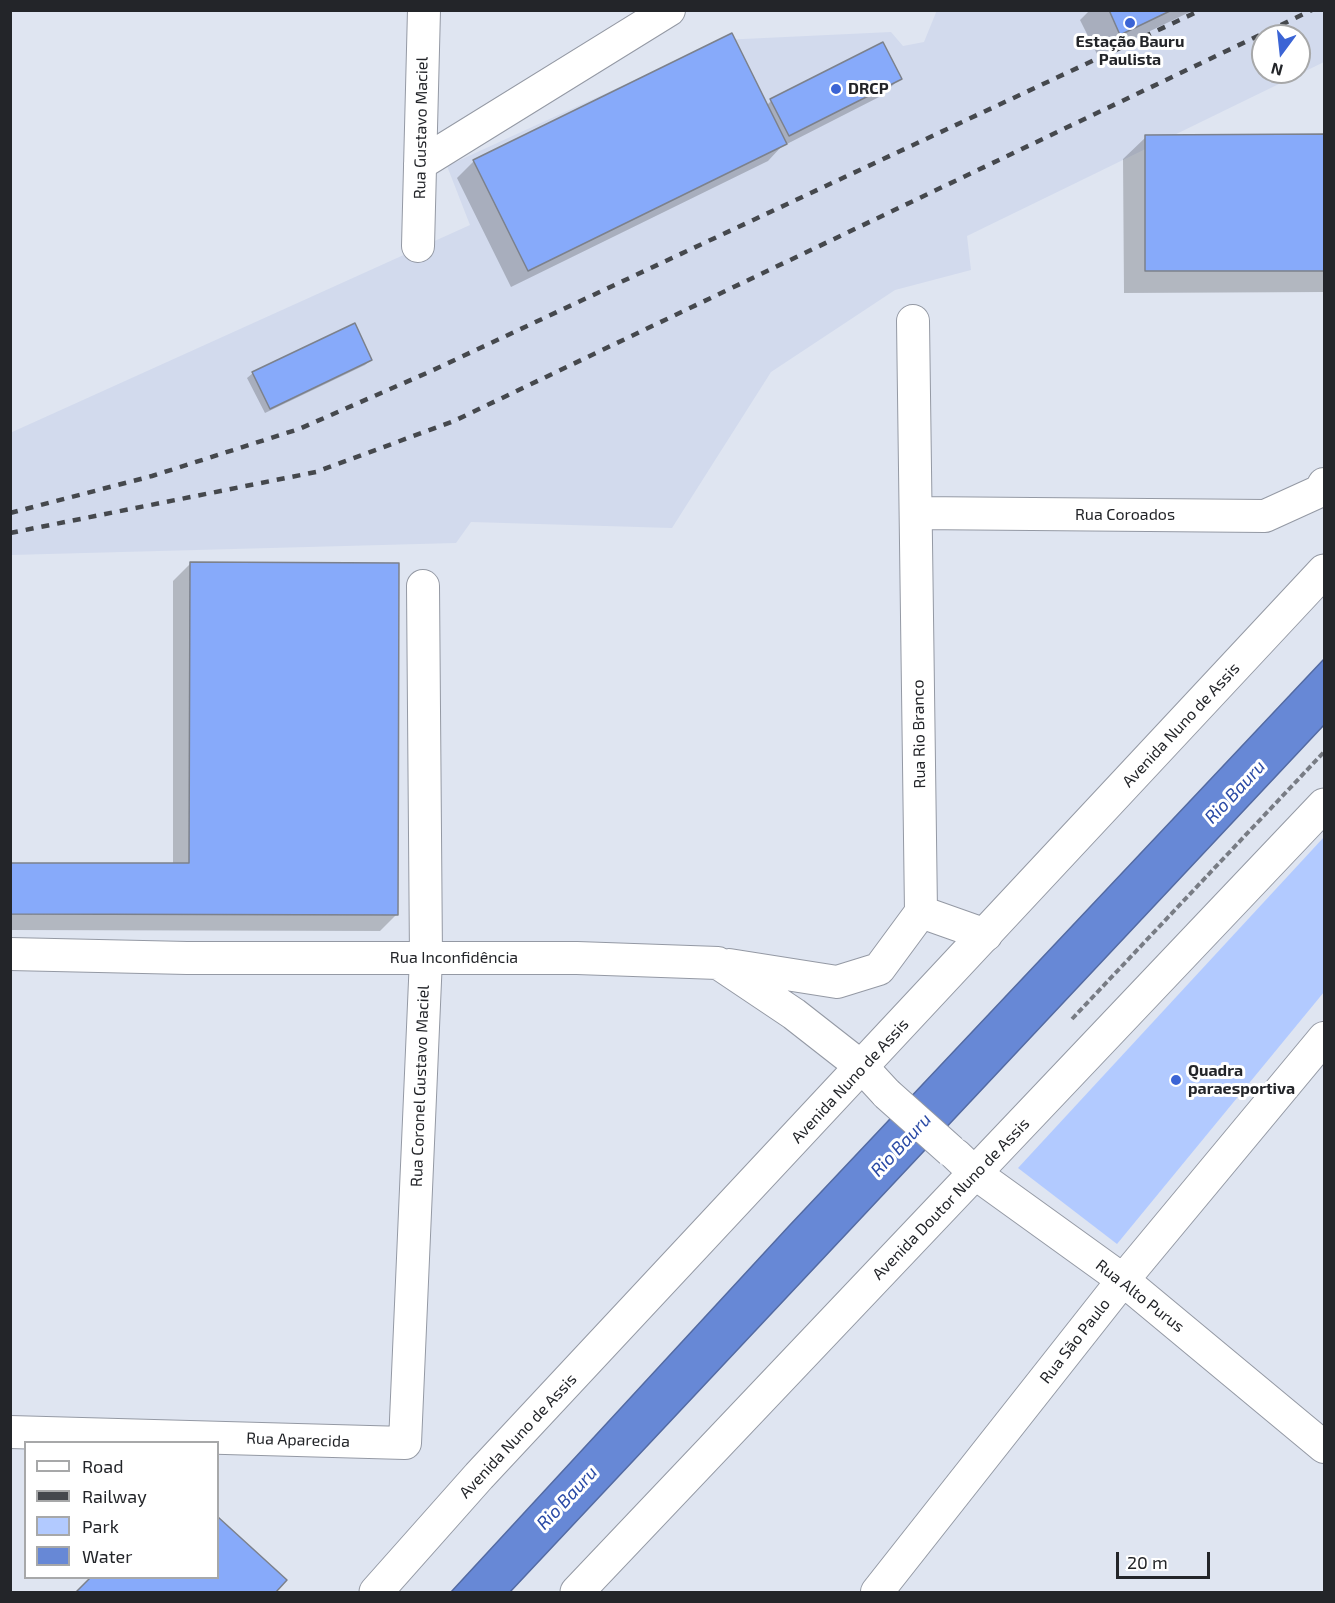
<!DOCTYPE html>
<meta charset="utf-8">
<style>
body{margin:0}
#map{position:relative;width:1335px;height:1603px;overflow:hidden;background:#dfe5f1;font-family:"Exo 2",sans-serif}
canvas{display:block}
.frame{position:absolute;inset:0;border:12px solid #232529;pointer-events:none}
.legend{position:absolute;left:24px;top:1441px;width:195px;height:138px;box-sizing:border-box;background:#fff;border:2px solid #a7a8a9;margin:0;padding:8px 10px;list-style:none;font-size:18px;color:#232529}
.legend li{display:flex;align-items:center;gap:12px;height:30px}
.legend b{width:30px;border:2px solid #a7a8a9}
.north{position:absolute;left:1251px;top:24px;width:60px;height:60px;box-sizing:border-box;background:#fff;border:2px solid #a7a8a9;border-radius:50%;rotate:195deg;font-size:16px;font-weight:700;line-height:24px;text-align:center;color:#232529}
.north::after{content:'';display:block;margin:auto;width:21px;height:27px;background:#3b64d5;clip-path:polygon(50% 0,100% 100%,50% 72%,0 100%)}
.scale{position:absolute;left:1116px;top:1552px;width:94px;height:27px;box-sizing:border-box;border:3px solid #232529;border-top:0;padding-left:8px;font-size:18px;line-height:21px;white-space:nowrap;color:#232529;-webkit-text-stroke:4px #fff;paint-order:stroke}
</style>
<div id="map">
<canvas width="1335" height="1603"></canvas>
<div class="frame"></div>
<ul class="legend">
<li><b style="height:8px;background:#fff"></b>Road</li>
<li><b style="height:8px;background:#45484d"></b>Railway</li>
<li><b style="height:16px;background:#b2caff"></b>Park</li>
<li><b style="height:16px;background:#6788d6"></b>Water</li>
</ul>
<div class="north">N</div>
<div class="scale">20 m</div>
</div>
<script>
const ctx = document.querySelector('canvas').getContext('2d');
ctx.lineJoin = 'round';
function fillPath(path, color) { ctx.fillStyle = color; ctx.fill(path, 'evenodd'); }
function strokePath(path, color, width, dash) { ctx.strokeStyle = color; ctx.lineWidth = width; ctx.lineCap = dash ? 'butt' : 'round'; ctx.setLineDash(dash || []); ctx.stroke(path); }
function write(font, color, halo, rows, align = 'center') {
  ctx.font = font + ' "Exo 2",sans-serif'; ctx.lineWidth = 6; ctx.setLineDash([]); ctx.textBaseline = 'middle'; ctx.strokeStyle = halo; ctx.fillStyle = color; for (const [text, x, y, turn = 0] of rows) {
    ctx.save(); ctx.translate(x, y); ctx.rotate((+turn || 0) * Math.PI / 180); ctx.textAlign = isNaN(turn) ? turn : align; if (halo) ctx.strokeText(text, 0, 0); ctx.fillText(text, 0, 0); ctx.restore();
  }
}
fillPath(new Path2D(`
 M 937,10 L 1324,11 L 1324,62 L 967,236 L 971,270 L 895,290 L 771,372 L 672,528 L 471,522 L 456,543 L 11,555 L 10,433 L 470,225 L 447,166 L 722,40 L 891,32 L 903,46 L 924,42 ZM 1263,36 L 1299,36 L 1299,72 L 1263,72 Z`), '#d2daed');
fillPath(new Path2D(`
 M 1324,837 L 1324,992 L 1117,1244 L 1018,1168 Z`), '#b2caff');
const water = new Path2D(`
 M 1324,659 L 1324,725 L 510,1592 L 451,1592 L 789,1226 Z`);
fillPath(water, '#6788d6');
strokePath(water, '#536aa2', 1.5);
fillPath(new Path2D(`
 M 1090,10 L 1194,10 L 1098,56 L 1080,20 Z
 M 900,78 L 883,95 L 781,147 L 768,161 L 511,287 L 457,178 L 474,161 L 766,106 L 771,101 Z
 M 1324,136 L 1324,292 L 1124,293 L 1123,159 L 1146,137 Z
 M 371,360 L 365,365 L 265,413 L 247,378 L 253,373 Z
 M 190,564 L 397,914 L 380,931 L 10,930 L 10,864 L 173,865 L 173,581 Z
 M 218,1521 L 285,1581 L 274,1592 L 76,1592 L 90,1578 L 218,1578 Z`), '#0003');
const building = new Path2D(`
 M 1109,10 L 1172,10 L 1120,35 Z
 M 732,33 L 787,144 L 528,271 L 473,160 Z
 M 883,42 L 902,79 L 789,136 L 770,99 Z
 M 1324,134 L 1324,271 L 1145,271 L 1145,135 Z
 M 355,323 L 372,360 L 270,409 L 252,372 Z
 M 190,562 L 399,563 L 398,915 L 10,914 L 10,863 L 189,863 Z
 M 218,1517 L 287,1580 L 276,1592 L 76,1592 L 90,1578 L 218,1578 Z`);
fillPath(building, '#87aafa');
strokePath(building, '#7c818b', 1.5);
const minor = new Path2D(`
 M 420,164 L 669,10
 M 418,246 L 424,10
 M 916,513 L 1265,516 L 1320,491 L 1324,484
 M 921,912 L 986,935
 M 10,954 L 187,958 L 577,958 L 718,963 L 794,1014 L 863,1068 L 887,1094
 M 729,965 L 837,982 L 879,969 L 921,912 L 913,321
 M 956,1155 L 976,1174 L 1123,1280 L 1324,1447
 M 10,1432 L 405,1443 L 426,958 L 423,586
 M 877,1592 L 1123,1280 L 1324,1038`);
const major = new Path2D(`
 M 376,1592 L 479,1476 L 1324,571
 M 577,1592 L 1324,805`);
strokePath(minor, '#9499a4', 34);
strokePath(major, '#9499a4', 35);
strokePath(new Path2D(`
 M 1072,1019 L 1324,752`), '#787c84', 4, [6, 3]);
strokePath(minor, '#fff', 32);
strokePath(major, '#fff', 33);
strokePath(new Path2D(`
 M 10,513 L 152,476 L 299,429 L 429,372 L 1201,10
 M 10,533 L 316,472 L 454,421 L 1312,10`), '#45484d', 4.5, [8, 8]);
const minorBridge = new Path2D(`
 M 887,1094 L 951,1151`);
strokePath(minorBridge, '#9499a4', 34, []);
strokePath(minorBridge, '#fff', 32);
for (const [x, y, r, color] of [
 [1130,23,6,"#3b64d5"],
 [836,89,6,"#3b64d5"],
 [1176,1080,6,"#3b64d5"]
]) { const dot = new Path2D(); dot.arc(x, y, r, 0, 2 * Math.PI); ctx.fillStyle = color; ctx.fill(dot); strokePath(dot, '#fff', 2); }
write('bold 16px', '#232529', '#fff', [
 ["Estação Bauru",1130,42,"center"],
 ["Paulista",1130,60,"center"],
 ["DRCP",848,89],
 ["Quadra",1188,1071],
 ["paraesportiva",1188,1089]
], 'left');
write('16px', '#232529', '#fff', [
 ["Rua Gustavo Maciel",421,128,-89],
 ["Rua Coroados",1125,515],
 ["Avenida Nuno de Assis",1181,725,-47],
 ["Rua Rio Branco",919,734,-91],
 ["Rua Inconfidência",454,958],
 ["Avenida Nuno de Assis",850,1081,-47],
 ["Rua Coronel Gustavo Maciel",420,1086,-88],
 ["Avenida Doutor Nuno de Assis",951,1199,-46],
 ["Rua Alto Purus",1140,1296,38],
 ["Rua São Paulo",1075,1341,-52],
 ["Avenida Nuno de Assis",518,1436,-47],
 ["Rua Aparecida",298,1440,2]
]);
write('italic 18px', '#2949a5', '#fff', [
 ["Rio Bauru",1235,792,-47],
 ["Rio Bauru",901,1145,-47],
 ["Rio Bauru",567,1498,-47]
]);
</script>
